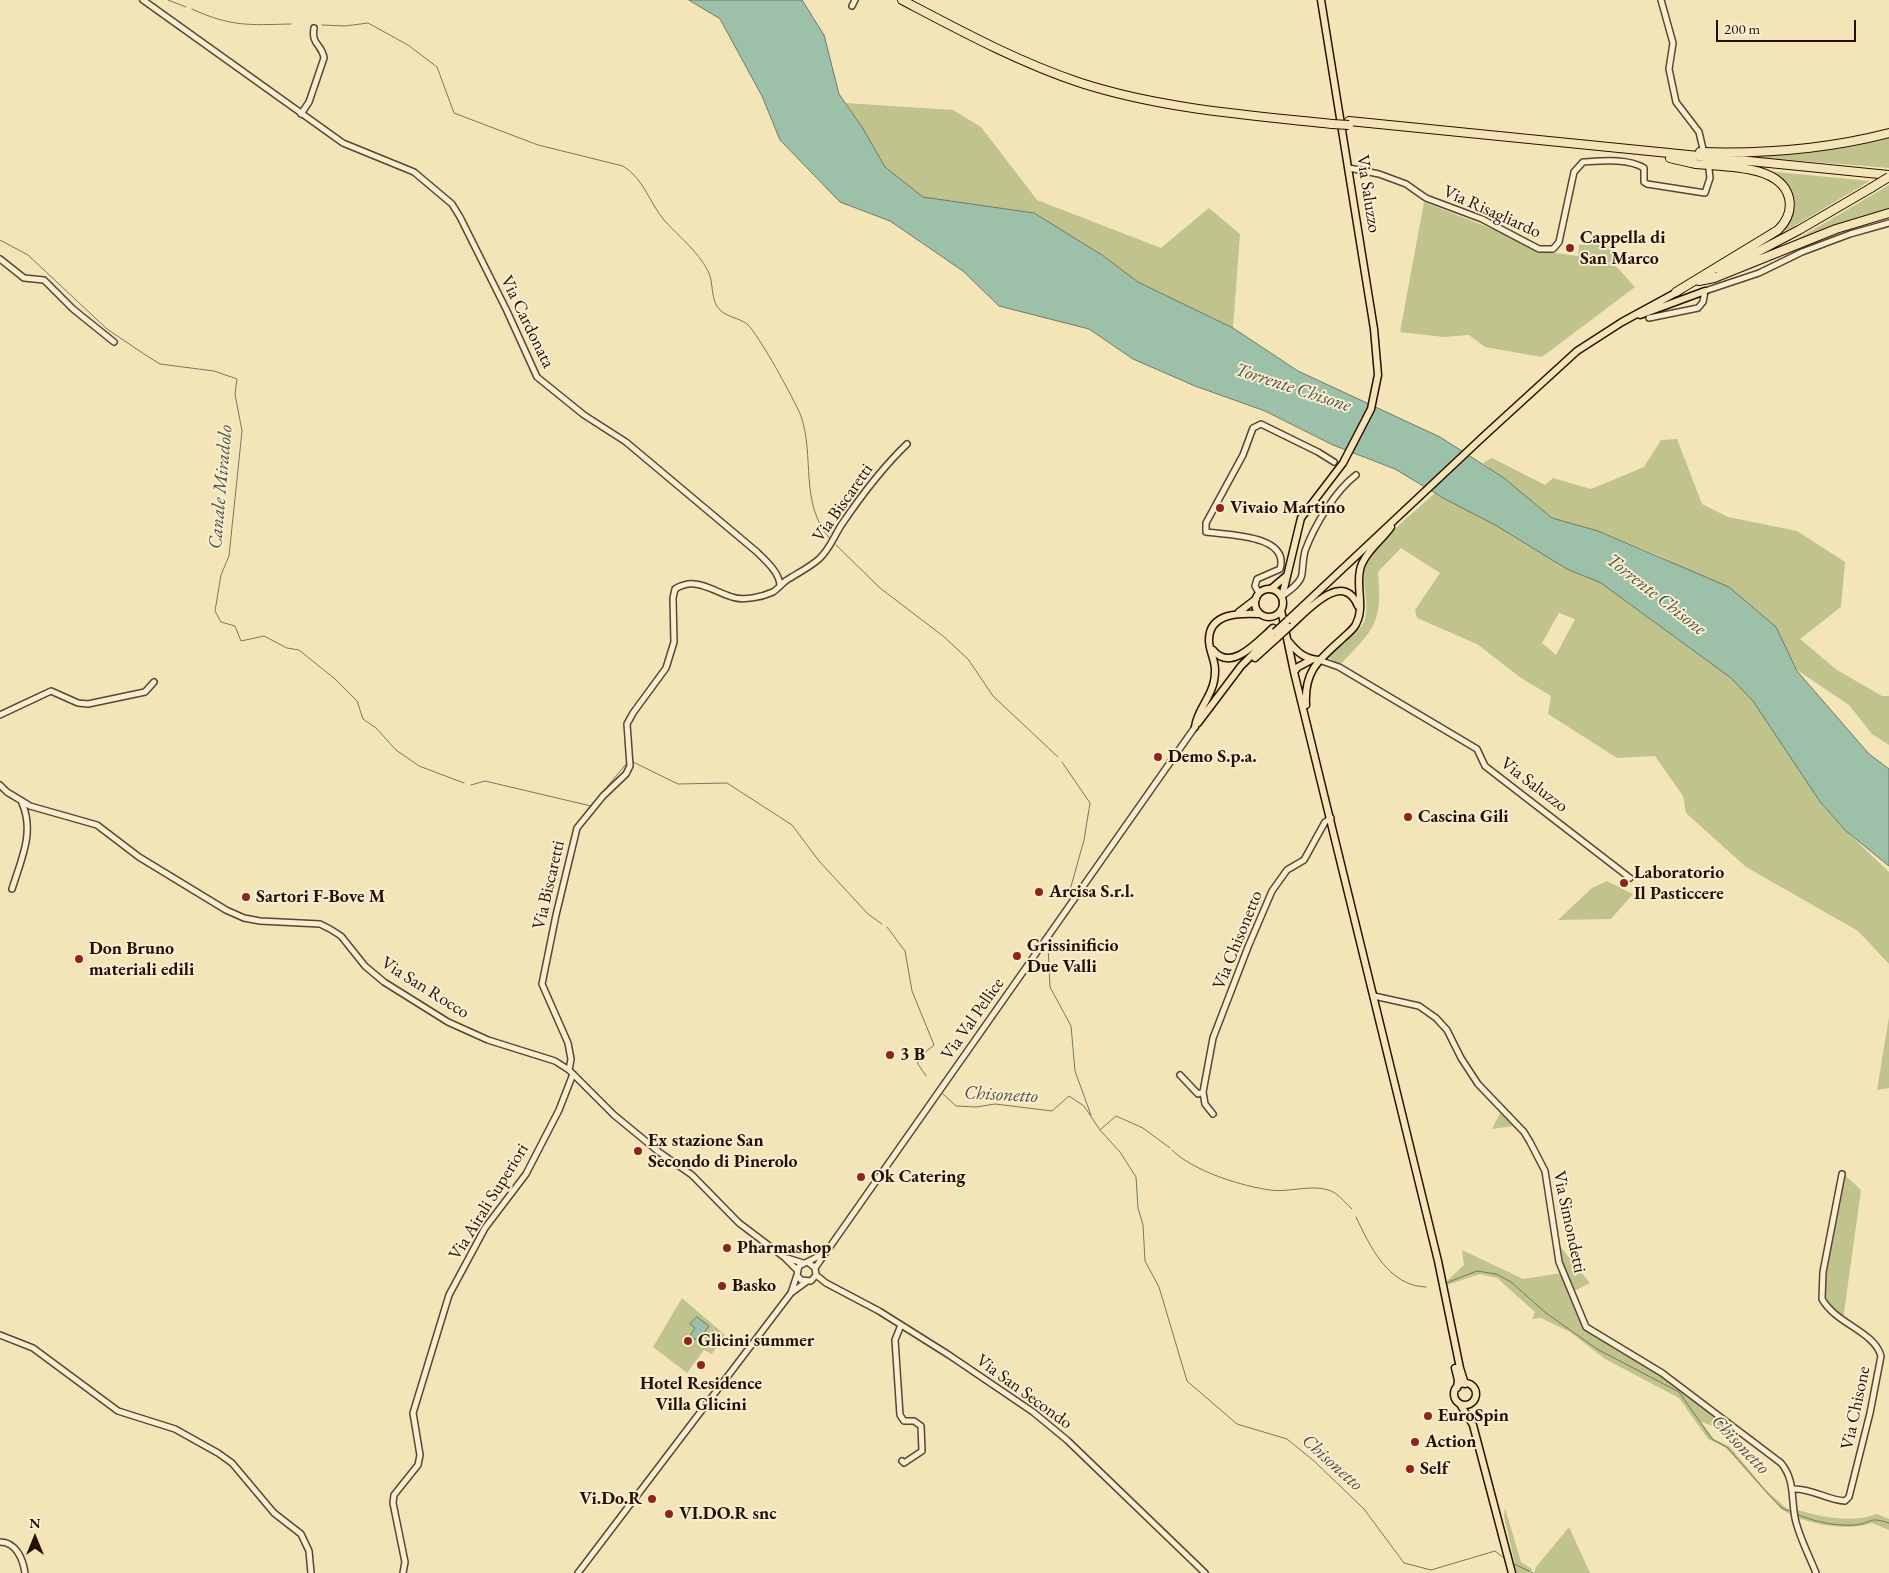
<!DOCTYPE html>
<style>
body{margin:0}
#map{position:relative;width:1889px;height:1573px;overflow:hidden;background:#f4e5b9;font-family:"EB Garamond",serif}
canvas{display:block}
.north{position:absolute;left:10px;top:1513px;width:50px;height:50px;-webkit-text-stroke:4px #f8eed2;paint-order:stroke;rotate:0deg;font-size:14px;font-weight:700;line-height:20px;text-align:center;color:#281000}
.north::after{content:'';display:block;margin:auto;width:18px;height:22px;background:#281000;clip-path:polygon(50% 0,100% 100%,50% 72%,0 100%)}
.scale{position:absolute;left:1716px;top:20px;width:140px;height:22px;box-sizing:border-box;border:2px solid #281000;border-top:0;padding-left:6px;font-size:15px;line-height:18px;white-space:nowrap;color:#281000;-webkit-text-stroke:4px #f8eed2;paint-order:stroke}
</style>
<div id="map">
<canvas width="1889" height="1573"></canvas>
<div class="north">N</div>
<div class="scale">200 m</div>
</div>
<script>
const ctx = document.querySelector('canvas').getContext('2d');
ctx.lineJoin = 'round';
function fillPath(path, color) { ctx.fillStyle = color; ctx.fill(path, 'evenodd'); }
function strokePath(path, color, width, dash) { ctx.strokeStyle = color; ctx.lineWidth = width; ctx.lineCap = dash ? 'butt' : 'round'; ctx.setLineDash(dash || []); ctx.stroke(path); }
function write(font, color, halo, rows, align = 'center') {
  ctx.font = font + ' "EB Garamond",serif'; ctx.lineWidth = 4; ctx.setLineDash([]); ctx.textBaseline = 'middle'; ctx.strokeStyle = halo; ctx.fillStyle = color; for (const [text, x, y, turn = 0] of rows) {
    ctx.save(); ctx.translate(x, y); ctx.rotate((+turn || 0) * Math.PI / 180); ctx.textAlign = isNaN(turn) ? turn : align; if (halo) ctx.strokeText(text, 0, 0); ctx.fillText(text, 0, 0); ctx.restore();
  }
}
fillPath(new Path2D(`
 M 846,103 L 953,110 L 981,127 L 1037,200 L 1161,248 L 1209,208 L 1240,234 L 1233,328 L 1138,282 L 1102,255 L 1034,213 L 923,197 L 885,167 L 862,127 Z
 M 1889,136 L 1889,168 L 1742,156 C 1792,155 1841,149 1889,136 Z
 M 1766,171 L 1870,181 L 1769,241 C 1802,214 1805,193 1766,171 Z
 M 1889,185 L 1889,208 L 1789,244 Z
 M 1424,202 L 1500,232 L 1533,250 L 1578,256 L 1579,245 L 1599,242 L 1611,248 L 1615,265 L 1635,287 L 1542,357 L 1485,347 L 1469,335 L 1444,337 L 1400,332 Z
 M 1677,439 L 1702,504 L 1728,517 L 1797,531 L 1845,562 L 1841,607 L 1800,639 L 1837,670 L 1882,696 L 1889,696 L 1889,745 L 1872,734 L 1849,705 L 1797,670 L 1776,627 L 1662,557 L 1598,531 L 1552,518 L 1483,463 L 1492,458 L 1545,485 L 1553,478 L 1591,489 L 1644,467 L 1661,440 Z
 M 1435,493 L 1497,526 L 1567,569 L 1601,583 L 1731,678 L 1753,701 L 1823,806 L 1846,831 L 1889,872 L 1889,964 L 1858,931 L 1746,867 L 1686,813 L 1683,796 L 1655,756 L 1617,758 L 1548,714 L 1551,696 L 1521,678 L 1477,644 L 1417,618 L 1415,610 L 1440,573 L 1401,548 L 1378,572 C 1383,624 1374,629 1340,665 L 1328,657 C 1336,649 1360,631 1364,622 C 1372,599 1357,581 1369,558 C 1379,540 1419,508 1435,493 ZM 1559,613 L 1575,619 L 1556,655 L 1542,643 Z
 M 1607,881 L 1633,894 L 1611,919 L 1558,920 L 1592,888 Z
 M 1889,1017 L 1889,1088 L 1877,1090 Z
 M 1500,1113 L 1514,1126 L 1492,1129 Z
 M 1844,1174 L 1861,1190 L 1843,1320 L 1827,1307 L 1822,1291 Z
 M 1559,1245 L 1590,1283 L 1574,1291 L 1571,1289 L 1561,1260 Z
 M 1462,1250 L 1523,1279 L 1562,1273 L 1582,1324 L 1613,1348 L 1662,1375 L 1743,1436 L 1701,1422 L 1714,1439 L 1730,1447 L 1766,1490 L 1785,1507 L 1792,1511 L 1793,1516 L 1781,1509 L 1725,1447 L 1708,1439 L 1679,1398 L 1605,1359 L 1570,1332 L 1541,1318 L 1532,1319 L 1535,1312 L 1497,1278 L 1480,1274 L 1447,1285 L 1448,1280 L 1464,1265 Z
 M 682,1298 L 725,1335 L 712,1354 L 704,1350 L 687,1373 L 653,1347 Z
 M 1505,1508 L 1521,1562 L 1532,1569 L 1529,1573 L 1517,1573 L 1504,1516 Z
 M 1798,1510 C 1824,1518 1851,1523 1877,1514 L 1889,1519 L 1889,1530 L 1872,1523 C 1848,1531 1821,1526 1798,1518 Z
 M 1569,1527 L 1590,1573 L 1534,1573 L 1536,1567 Z`), '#c0c38c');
const water = new Path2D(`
 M 689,0 L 802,0 L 824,35 L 839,94 L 862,127 L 885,167 L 923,197 L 1034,213 L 1102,255 L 1138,282 L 1233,328 L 1298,371 L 1440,437 L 1504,478 L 1552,518 L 1598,531 L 1729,587 L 1776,627 L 1797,671 L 1869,754 L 1889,769 L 1889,866 L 1846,831 L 1821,803 L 1753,701 L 1731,678 L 1601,583 L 1567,569 L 1497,526 L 1445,499 L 1395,469 L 1333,445 L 1265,411 L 1195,386 L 1133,359 L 1089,329 L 999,306 L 963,271 L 890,221 L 840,202 L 780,140 L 762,96 L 720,19 Z
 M 697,1317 L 709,1326 L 698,1341 L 690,1336 L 695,1328 L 690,1324 Z`);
fillPath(water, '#9dc0a9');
strokePath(water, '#6e7a65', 1);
strokePath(new Path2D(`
 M 168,0 L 186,7
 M 192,9 C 231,27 249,25 291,24
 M 322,25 L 345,26 L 368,23 L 408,45 L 437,67 L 454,113 L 538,145 L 623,166 C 644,179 649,202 664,220 C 679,237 697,250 708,271 C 714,282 710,301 720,310 C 727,317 739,318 747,324 C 758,333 795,401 801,416 C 815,457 799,503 830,539
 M 0,240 L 28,255 L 107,329 L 144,354 L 160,364 L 214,371 L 237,379 L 235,394 L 242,431 L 229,556 L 221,575 L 215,611 L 221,622 L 235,626 L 241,641 L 264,636 L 287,648 L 299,650 L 335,679 L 357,701 L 363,719 L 376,728 L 396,750 L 419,766 L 464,783
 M 836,545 L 880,588 L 943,636 L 968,659 L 993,696 L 1058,757
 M 633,762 L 678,784 L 727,783 L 792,825 L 819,861 L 868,914 L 882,924
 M 1062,762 L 1090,803 L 1084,840 L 1070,890
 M 471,785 L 485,781 L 591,806 L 627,763
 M 887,927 L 905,951 L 912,991 L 934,1045 L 917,1059 L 918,1064 L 926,1076
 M 1048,946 L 1050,987 L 1071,1026 L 1075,1071 L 1091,1115
 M 943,1094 L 956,1106 L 976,1107 L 995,1104 L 1052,1111 L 1069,1096 L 1084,1106 L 1100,1130 L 1120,1152 L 1136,1177 L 1138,1208 L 1143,1225 L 1145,1261 L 1159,1287 L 1187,1381 L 1237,1424 L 1287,1439 L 1314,1461 L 1364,1509 L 1404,1563 L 1431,1570 L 1495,1551 L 1504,1558
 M 1101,1129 L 1116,1116 L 1143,1128 L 1170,1148
 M 1172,1150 C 1193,1171 1241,1186 1270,1190 C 1291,1193 1316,1182 1335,1193 C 1341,1197 1346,1204 1352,1209
 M 1356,1217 C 1370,1246 1388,1286 1426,1287
 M 1446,1283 L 1477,1271 L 1496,1274 L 1511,1282 L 1546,1313 L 1597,1349 L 1679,1392 L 1712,1439 L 1728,1448 L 1768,1494 L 1782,1508 L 1789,1511
 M 1798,1515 C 1817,1522 1834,1526 1855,1525 C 1873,1523 1867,1516 1889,1523
 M 1514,1564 L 1533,1573`), '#6e7a65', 1);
const minor = new Path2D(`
 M 143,0 L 343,143 L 414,172 L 452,204 L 460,217 L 507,311 L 537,377 L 584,415 L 626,442 L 757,552 C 766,561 779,572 780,585
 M 1661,0 L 1673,43 L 1669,69 L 1676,102 L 1699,132 L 1703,149
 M 852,6 L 855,0
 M 301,114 L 309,102 L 324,58 C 322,44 311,45 314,28
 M 1349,168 L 1379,174 L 1406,184 L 1426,198 L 1482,219 L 1539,249 L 1553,249 L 1559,242 L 1574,172 L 1583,162 C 1601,161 1627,158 1644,168 L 1644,182 L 1647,184 L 1705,193 L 1710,178 L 1709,169
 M 0,259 L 24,278 L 44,280 L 73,309 L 114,342
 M 1649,318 L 1698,308 L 1703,302 L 1705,291 L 1759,273 L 1802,252 L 1850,234 L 1889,223
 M 1259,593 L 1255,586 L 1257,579 L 1280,569 C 1290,535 1228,535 1206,532 L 1206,523 L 1243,455 L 1253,428 L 1261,424 L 1318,452 L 1334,462
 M 1282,596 C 1289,591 1301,583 1302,574 C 1303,566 1303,559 1305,551 C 1314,526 1335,491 1356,475
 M 1319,660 L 1339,667 L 1477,749 L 1485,766 L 1630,878
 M 0,715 L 51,691 L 78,703 L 88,704 L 145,692 L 154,682
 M 0,785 L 7,792 L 30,806 L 97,825 L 139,857 L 226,910 L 244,918 L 260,921 L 320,924 L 330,929 L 341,936 L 365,966 L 384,982 L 448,1022 L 488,1040 L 555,1061 L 569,1070 L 614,1115 L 659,1152 L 692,1175 L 739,1223 L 784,1257 L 797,1270
 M 12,889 C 21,860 35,832 22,803
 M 1374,996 L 1419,1006 L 1436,1018 L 1447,1030 L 1461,1058 L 1478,1084 L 1524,1132 L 1530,1142 L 1545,1171 L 1559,1262 L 1586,1327 L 1662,1373 L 1781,1463 C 1795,1480 1791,1497 1795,1518 C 1799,1537 1809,1555 1816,1573
 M 569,1070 L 571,1059 L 568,1043 L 542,984 L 556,915 L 577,828 L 603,796 L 626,774 L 630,766 L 627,724 L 633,713 L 666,668 L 674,642 L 673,598 L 675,589 C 696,576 712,591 732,597 C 743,601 762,597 773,592 C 778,589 782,583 787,580 C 798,573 810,567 819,559 C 830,549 834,536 842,524 C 861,496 882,468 907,444
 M 1180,1075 L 1198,1094 L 1203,1092
 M 1213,1114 L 1205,1104 L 1203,1092 L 1213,1038 L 1248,947 L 1272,891 L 1287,870 L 1304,860 L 1325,822 L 1331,818
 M 787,1258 L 803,1263
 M 809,1263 L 815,1268 L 816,1275 L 811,1281 L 801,1280 L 797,1275 L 799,1266 L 823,1254
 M 815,1268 L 1195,727
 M 816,1275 L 826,1283 L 879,1311 L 949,1355 L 1033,1412 L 1067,1440 L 1205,1573
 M 791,1293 L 797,1275
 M 901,1325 L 895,1340 L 900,1415 L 904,1421 L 914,1421 L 921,1426 L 922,1451 L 904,1463 L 902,1461
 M 0,1335 L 33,1348 L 118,1411 L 175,1429 L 218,1453 L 232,1463 L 274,1513 L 301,1534 L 309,1551 L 311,1573
 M 1793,1489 C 1811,1488 1827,1500 1845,1501 L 1849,1497 L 1870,1413 L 1881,1356 C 1874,1331 1836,1324 1822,1299 L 1823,1272 L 1842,1174
 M 0,1542 C 16,1542 23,1559 25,1573
 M 403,1573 L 405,1562 L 393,1503 L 394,1495 L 418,1465 L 420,1455 L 413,1413 L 449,1295 L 485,1228 L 526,1174 L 559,1110 L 573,1074
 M 578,1573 L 791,1293 L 806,1282`);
const major = new Path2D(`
 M 1640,315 L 1705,291
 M 1271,589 L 1285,577
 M1255 603a14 14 0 1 1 28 0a14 14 0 1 1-28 0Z
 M 1282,597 L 1301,518 L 1343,463 L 1371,409 L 1378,375 L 1374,329 L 1321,0
 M 1281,610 L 1294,672 L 1438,1261 L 1460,1368 L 1465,1384
 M 1239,612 L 1256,599
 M 1288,620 L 1485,435 L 1577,351 L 1622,322 L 1679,291
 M 1289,627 C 1305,613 1343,568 1358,606
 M 1289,642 C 1298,653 1305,659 1319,660
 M 1213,650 C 1231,673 1258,641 1273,628
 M 1255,658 L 1277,638
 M 1294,672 L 1298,667 L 1311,660
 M 1306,705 C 1304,670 1319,660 1343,638 C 1347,634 1354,629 1356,624 C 1365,607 1356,588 1360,570 C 1363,554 1382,540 1391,527
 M 1198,723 L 1241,666 L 1275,632
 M 1195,727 C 1197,710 1211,698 1214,681 C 1218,661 1209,654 1209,640 C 1209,612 1242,613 1260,614
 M 1455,1368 L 1458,1380 L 1457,1388
 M1454 1394a11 11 0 1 1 22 0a11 11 0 1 1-22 0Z
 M 1460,1404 L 1473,1425 L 1512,1573`);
const highway = new Path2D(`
 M 902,0 C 961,31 1018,62 1081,83 C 1162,109 1248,115 1332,124
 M 1349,121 L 1889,175
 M 1700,152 C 1764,154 1827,149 1889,133
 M 1670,158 C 1678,160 1687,162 1696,164 C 1723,167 1781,164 1789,198 C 1792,211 1787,221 1778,230 L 1676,292
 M 1721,271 L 1799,230 L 1871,188
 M 1699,281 L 1714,278 L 1836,229 L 1889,213`);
strokePath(minor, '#5b452e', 8);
strokePath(major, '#281000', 9);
strokePath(highway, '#281000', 10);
strokePath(minor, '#f8eed2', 5);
strokePath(major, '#f4e5b9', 6);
strokePath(highway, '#f4e5b9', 8);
const majorBridge = new Path2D(`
 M 1275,632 L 1288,620
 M 1277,638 L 1289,627`);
const highwayBridge = new Path2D(`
 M 1332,124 L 1349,125
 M 1871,188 L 1889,177`);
strokePath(majorBridge, '#281000', 9, []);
strokePath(highwayBridge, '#281000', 10, []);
strokePath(majorBridge, '#f4e5b9', 6);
strokePath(highwayBridge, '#f4e5b9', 8);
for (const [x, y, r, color] of [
 [1570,248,5,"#8f2418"],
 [1220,508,5,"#8f2418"],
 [1158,757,5,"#8f2418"],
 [1408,817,5,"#8f2418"],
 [1624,883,5,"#8f2418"],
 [1039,892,5,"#8f2418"],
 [246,897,5,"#8f2418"],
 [1017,956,5,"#8f2418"],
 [79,959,5,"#8f2418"],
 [890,1055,5,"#8f2418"],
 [638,1151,5,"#8f2418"],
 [861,1177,5,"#8f2418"],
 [727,1248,5,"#8f2418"],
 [722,1286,5,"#8f2418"],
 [688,1341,5,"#8f2418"],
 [701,1365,5,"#8f2418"],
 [1428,1416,5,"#8f2418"],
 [1415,1442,5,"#8f2418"],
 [1410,1469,5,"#8f2418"],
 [652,1499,5,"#8f2418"],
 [669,1514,5,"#8f2418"]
]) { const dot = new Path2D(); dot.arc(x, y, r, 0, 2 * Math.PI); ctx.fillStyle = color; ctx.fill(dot); strokePath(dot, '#f8eed2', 2); }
write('18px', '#281000', '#f8eed2', [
 ["Via Saluzzo",1368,194,81],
 ["Via Risagliardo",1492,212,24],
 ["Via Cardonata",527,322,64],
 ["Via Biscaretti",843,503,-55],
 ["Via Saluzzo",1534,785,37],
 ["Via Biscaretti",549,885,-77],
 ["Via Chisonetto",1238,940,-68],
 ["Via San Rocco",425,988,32],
 ["Via Val Pellice",973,1019,-55],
 ["Via Airali Superiori",489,1202,-58],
 ["Via Simondetti",1569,1222,78],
 ["Via San Secondo",1024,1392,36],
 ["Via Chisone",1856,1408,-78]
]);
write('bold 18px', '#281000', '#f8eed2', [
 ["Cappella di",1580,238],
 ["San Marco",1580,259],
 ["Vivaio Martino",1230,508],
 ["Demo S.p.a.",1168,757],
 ["Cascina Gili",1418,817],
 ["Laboratorio",1634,873],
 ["Il Pasticcere",1634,894],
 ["Arcisa S.r.l.",1049,892],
 ["Sartori F-Bove M",256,897],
 ["Grissinificio",1027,946],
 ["Due Valli",1027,967],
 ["Don Bruno",89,949],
 ["materiali edili",89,970],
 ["3 B",900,1055],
 ["Ex stazione San",648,1141],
 ["Secondo di Pinerolo",648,1162],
 ["Ok Catering",871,1177],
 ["Pharmashop",737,1248],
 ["Basko",732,1286],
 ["Glicini summer",698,1341],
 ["Hotel Residence",701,1384,"center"],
 ["Villa Glicini",701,1405,"center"],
 ["EuroSpin",1438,1416],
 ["Action",1425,1442],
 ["Self",1420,1469],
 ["Vi.Do.R",642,1499,"right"],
 ["VI.DO.R snc",679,1514]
], 'left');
write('italic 19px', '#514e3b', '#f8eed2', [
 ["Torrente Chisone",1293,388,18],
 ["Canale Miradolo",221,487,-85],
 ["Torrente Chisone",1656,595,38],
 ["Chisonetto",1001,1095,3],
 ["Chisonetto",1740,1445,46],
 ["Chisonetto",1332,1463,42]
]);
</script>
